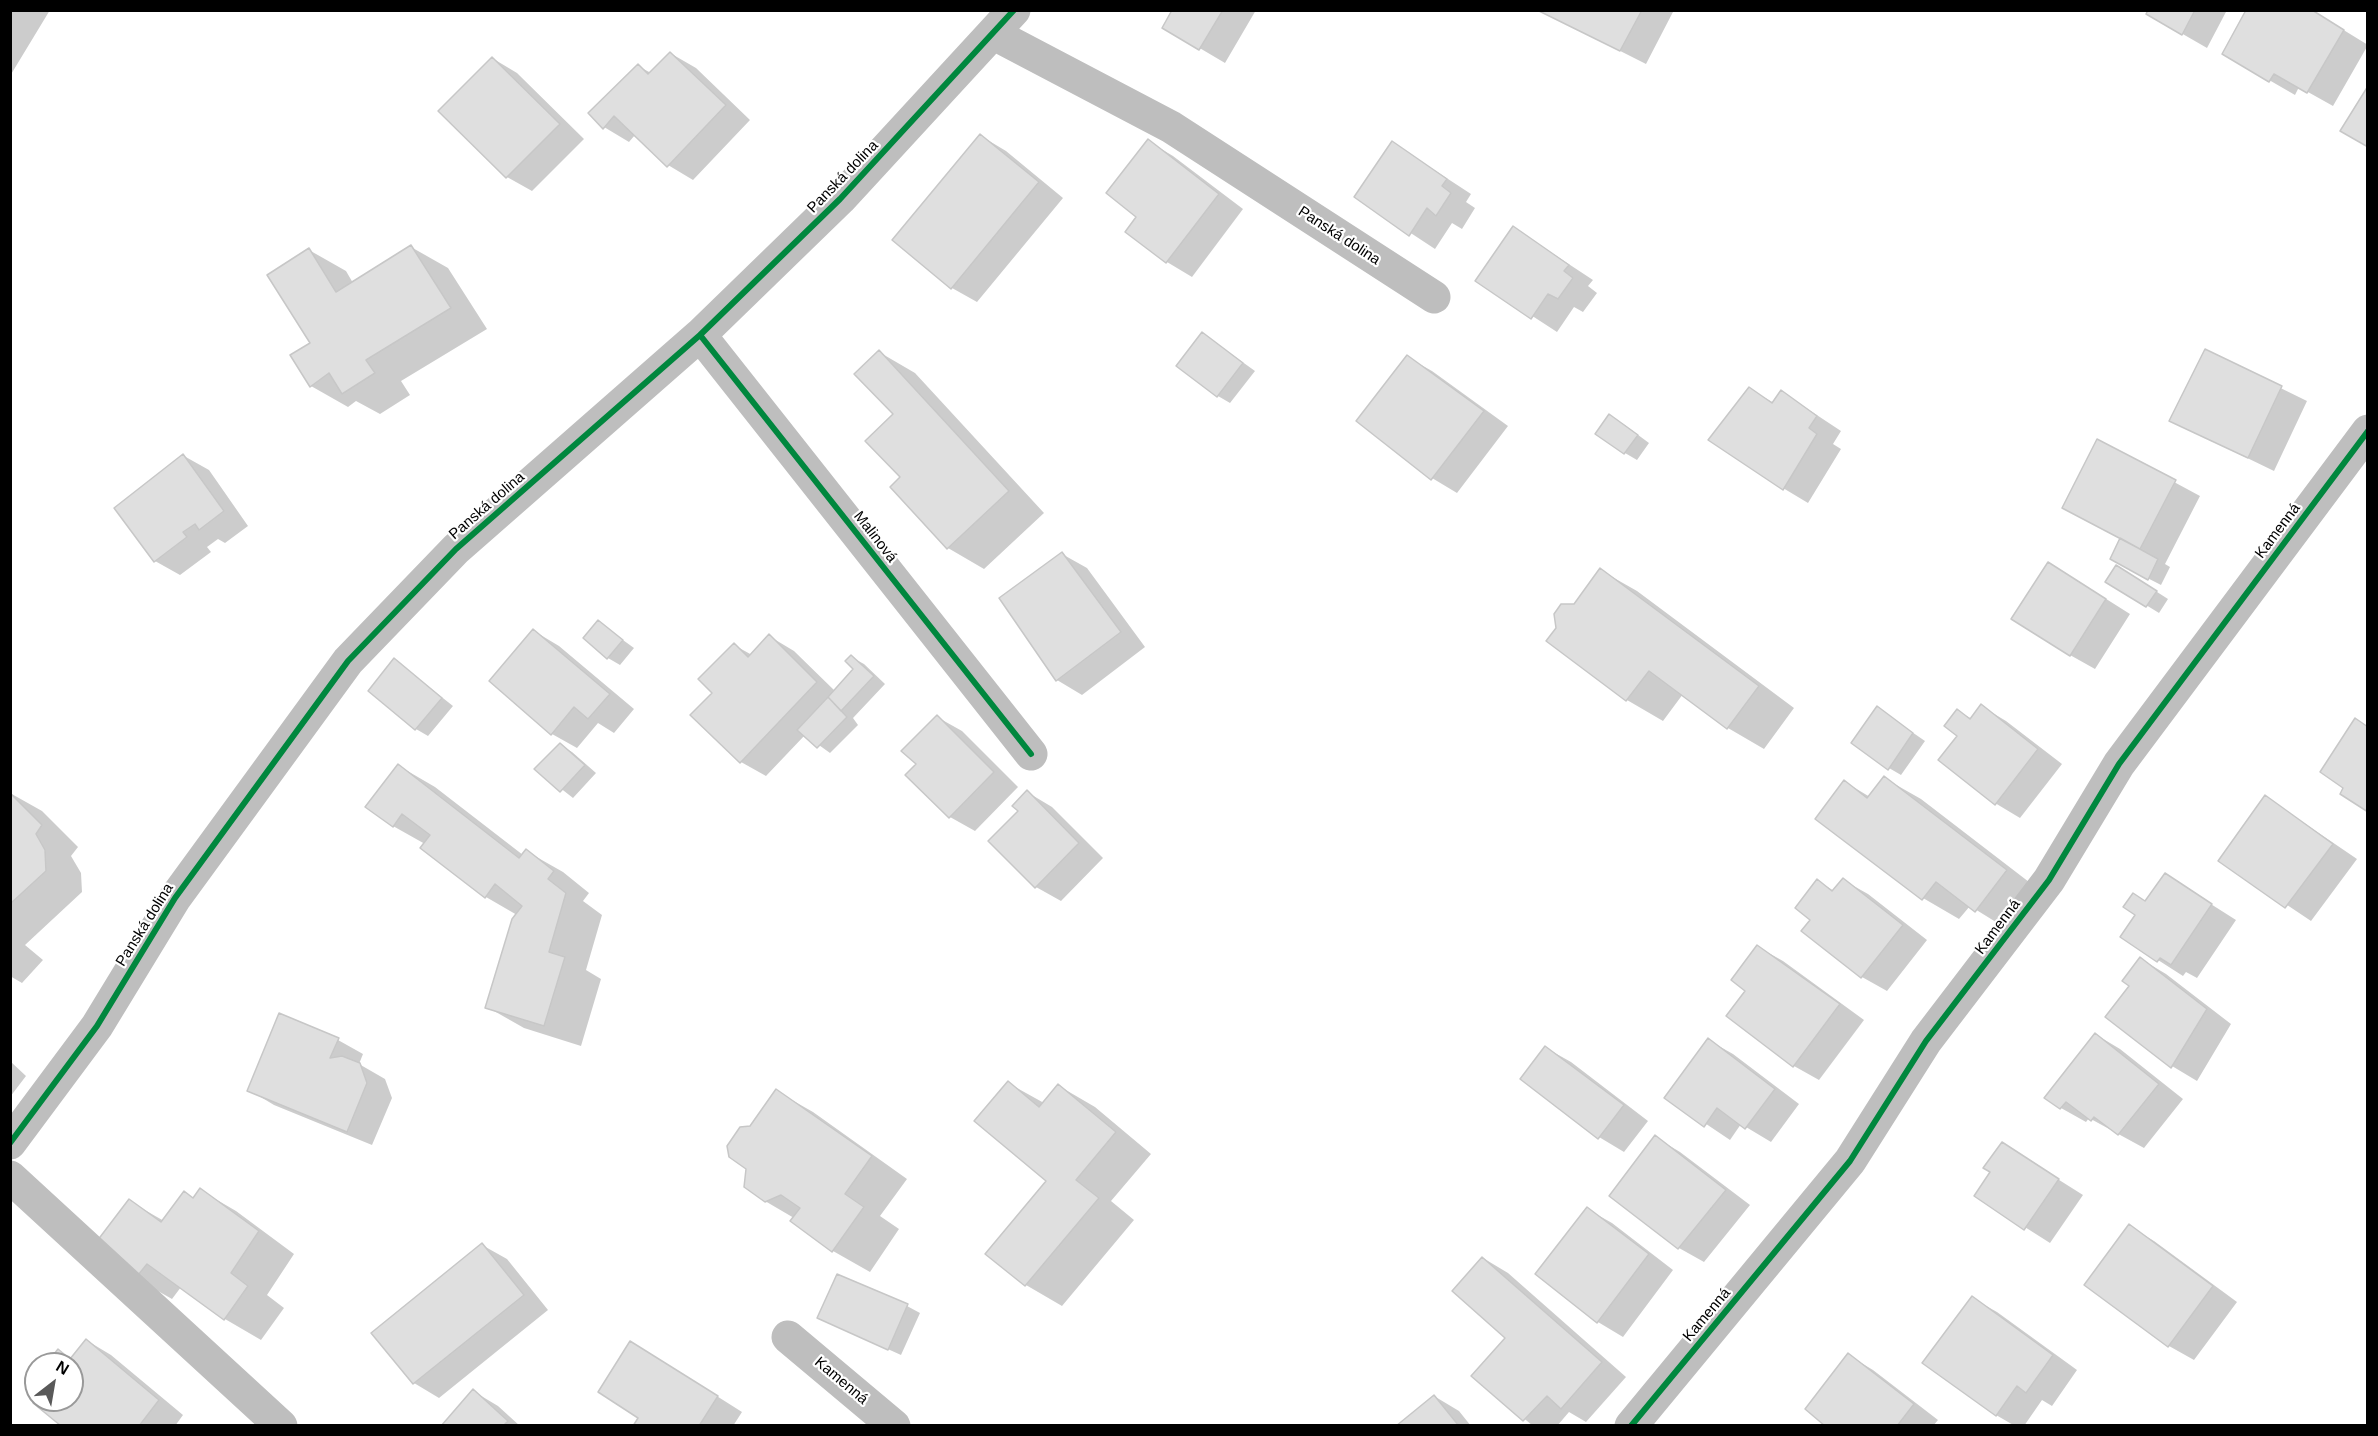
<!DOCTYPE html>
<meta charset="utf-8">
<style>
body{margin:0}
#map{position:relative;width:2378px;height:1436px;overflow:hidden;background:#fff;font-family:Arial,sans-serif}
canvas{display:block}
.frame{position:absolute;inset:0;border:12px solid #000;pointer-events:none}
.north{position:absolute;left:24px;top:1352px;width:60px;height:60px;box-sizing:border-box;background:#fff;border:2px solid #999;border-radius:50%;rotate:31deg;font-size:16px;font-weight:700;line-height:24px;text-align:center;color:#000}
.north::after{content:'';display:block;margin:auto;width:21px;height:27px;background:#595959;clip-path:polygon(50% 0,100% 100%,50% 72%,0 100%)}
</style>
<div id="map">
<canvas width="2378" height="1436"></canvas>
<div class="frame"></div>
<div class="north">N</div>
</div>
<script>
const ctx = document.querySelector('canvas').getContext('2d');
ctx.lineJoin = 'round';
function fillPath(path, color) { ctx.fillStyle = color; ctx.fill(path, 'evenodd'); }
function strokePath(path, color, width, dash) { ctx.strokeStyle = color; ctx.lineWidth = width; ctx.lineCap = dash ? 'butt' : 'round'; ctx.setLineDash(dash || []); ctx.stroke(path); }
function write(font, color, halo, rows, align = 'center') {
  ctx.font = font + ' Arial,sans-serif'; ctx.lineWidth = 4.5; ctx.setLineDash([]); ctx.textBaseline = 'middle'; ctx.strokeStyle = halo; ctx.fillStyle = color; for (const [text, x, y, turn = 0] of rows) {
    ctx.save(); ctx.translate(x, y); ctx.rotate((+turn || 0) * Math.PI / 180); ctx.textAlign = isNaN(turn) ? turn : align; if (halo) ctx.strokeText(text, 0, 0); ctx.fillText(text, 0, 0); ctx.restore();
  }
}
fillPath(new Path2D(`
 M 10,10 L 50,10 L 10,76 Z
 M 1174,10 L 1256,10 L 1225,63 L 1164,27 Z
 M 1539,10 L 1674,10 L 1646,64 Z
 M 2150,10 L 2227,10 L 2207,48 L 2148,14 Z
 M 2311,10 L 2368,45 L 2333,106 L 2299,87 L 2295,95 L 2224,54 Z
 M 670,53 L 696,68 L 750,120 L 693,180 L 668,165 L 635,135 L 629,142 L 604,127 L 638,66 L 651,73 Z
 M 492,58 L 517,73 L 584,139 L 532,191 L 507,177 Z
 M 981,136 L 1006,151 L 1063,198 L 977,302 L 952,288 Z
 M 1148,141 L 1173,156 L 1243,209 L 1192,277 L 1167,262 L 1127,231 L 1138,217 Z
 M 1393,143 L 1471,194 L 1466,202 L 1475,208 L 1462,229 L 1452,223 L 1435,249 L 1356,197 Z
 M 1514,228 L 1593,280 L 1588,286 L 1597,293 L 1583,312 L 1574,307 L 1557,332 L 1477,280 Z
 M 411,247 L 448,268 L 487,329 L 401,381 L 410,395 L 380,414 L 356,401 L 348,407 L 311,386 L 309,250 L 346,271 L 353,283 Z
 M 1202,333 L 1255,371 L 1230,403 L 1218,396 Z
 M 2205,351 L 2307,401 L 2274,471 L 2171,421 Z
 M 879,352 L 915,373 L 1044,513 L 984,569 L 948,548 L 902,477 L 895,414 Z
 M 1407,357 L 1432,371 L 1508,426 L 1457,493 L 1432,478 Z
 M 1750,389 L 1774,403 L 1782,392 L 1841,431 L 1833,444 L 1841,449 L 1808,503 L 1783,488 Z
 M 1622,423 L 1649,443 L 1637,460 L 1625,453 Z
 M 2098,441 L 2200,496 L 2165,564 L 2170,567 L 2161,585 L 2124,566 L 2121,539 Z
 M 184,456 L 209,470 L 248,526 L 225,543 L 218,539 L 207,547 L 211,552 L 180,575 L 155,561 Z
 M 1062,554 L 1087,568 L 1145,647 L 1082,695 L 1057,680 L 1001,599 Z
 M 1600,570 L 1637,591 L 1794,708 L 1764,749 L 1728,728 L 1683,694 L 1663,721 L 1627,700 L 1575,606 Z
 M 2129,574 L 2168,599 L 2159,613 L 2107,581 Z
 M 2073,578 L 2130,614 L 2095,669 L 2070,655 Z
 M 598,622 L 634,648 L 620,665 L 608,658 Z
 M 534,631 L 559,646 L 634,709 L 614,733 L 598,723 L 577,748 L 552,734 L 491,681 Z
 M 769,636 L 794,651 L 835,691 L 855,669 L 851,657 L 864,664 L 885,684 L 853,718 L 858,725 L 830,753 L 805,735 L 766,776 L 741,762 L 714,693 L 734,645 L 752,655 Z
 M 395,660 L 453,706 L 428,736 L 416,729 Z
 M 1981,706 L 2006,721 L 2062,764 L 2020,818 L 1995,803 L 1959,735 L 1958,711 L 1972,719 Z
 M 1877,708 L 1925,741 L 1901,775 L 1889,768 Z
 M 937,717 L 962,731 L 1018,787 L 975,831 L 950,817 L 918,764 Z
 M 560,745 L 572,752 L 596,773 L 573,798 L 536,769 Z
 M 399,766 L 435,787 L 523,855 L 526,851 L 563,872 L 589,893 L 583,901 L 602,915 L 586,970 L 601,979 L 581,1046 L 524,1028 L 487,1007 L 517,915 L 486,897 L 425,844 L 393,826 Z
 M 1884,778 L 1921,799 L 2042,892 L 2012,932 L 1970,906 L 1959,919 L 1923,898 L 1845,782 L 1870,797 Z
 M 1027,792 L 1052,807 L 1103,858 L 1061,901 L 1036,887 L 1020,811 Z
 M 10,793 L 42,811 L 78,847 L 71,856 L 81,873 L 82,892 L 25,945 L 43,960 L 22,983 L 10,976 Z
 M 2266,797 L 2357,859 L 2311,921 L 2220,860 Z
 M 2165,875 L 2236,920 L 2197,978 L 2186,972 L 2183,976 L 2122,937 Z
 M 1843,880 L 1868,894 L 1927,940 L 1887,991 L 1862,977 L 1812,920 L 1818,881 L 1834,891 Z
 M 1758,947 L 1783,961 L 1864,1020 L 1819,1080 L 1794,1066 L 1747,991 Z
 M 2141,959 L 2166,974 L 2231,1024 L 2197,1081 L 2172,1066 L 2107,1017 L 2131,986 Z
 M 2095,1034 L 2120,1049 L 2183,1099 L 2144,1148 L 2089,1118 L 2086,1122 L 2061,1108 Z
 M 338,1040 L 363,1054 L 359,1064 L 385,1079 L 392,1098 L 372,1145 L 274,1105 L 249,1090 Z
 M 1708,1040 L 1733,1054 L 1799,1104 L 1771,1142 L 1741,1124 L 1730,1140 L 1666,1097 Z
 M 1546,1048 L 1571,1062 L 1648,1121 L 1624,1152 L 1599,1137 Z
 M 10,1061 L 26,1076 L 10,1097 Z
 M 1008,1083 L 1044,1103 L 1059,1086 L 1095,1107 L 1151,1154 L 1111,1201 L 1134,1220 L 1062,1306 L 1026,1285 L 987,1253 L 1048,1181 Z
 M 776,1091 L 813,1112 L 907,1179 L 880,1216 L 899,1229 L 870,1272 L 833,1251 L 792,1221 L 794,1218 L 765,1201 L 751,1127 Z
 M 1655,1137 L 1680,1152 L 1750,1205 L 1704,1262 L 1679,1248 Z
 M 2002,1144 L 2083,1195 L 2050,1243 L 1976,1196 L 1992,1172 Z
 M 200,1190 L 236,1211 L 294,1254 L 267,1295 L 284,1308 L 261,1340 L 225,1319 L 181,1287 L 172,1299 L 135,1278 L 129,1201 L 164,1221 L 194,1199 Z
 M 1587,1209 L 1612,1223 L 1673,1270 L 1623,1337 L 1598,1322 L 1537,1274 Z
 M 2129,1226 L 2154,1241 L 2237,1302 L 2194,1360 L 2169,1346 L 2087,1285 Z
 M 482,1245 L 507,1259 L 548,1310 L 439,1398 L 414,1383 L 373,1333 Z
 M 1483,1258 L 1508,1273 L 1626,1377 L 1586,1422 L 1569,1412 L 1557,1426 L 1533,1426 L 1474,1376 L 1507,1338 Z
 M 1972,1298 L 1997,1312 L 2077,1370 L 2052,1406 L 2042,1400 L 2024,1426 L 2015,1426 L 1996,1415 Z
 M 907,1306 L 920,1313 L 901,1355 L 819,1318 Z
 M 86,1340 L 111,1355 L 183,1415 L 175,1426 L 63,1426 L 72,1400 L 72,1364 L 48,1364 L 59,1351 L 72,1359 Z
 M 1848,1355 L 1873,1370 L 1938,1420 L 1933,1426 L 1827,1426 Z
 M 655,1357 L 742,1412 L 733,1426 L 635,1426 L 640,1417 Z
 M 473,1391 L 498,1406 L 520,1426 L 443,1426 Z
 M 1434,1396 L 1459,1411 L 1471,1426 L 1398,1426 Z`), '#0003');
const building = new Path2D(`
 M 1172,10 L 1223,10 L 1199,50 L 1162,28 Z
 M 1537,10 L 1642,10 L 1620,51 Z
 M 2148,10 L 2195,10 L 2182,35 L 2146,14 Z
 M 2246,10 L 2312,10 L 2344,30 L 2307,93 L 2274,74 L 2269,82 L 2222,54 Z
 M 670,52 L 726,105 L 667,167 L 614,116 L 603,129 L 588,113 L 638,64 L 648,74 Z
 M 492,57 L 560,124 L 506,178 L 438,111 Z
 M 2368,86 L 2368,147 L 2340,131 Z
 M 980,134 L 1039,182 L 951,289 L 892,240 Z
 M 1148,139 L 1219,194 L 1166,263 L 1125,232 L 1136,217 L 1106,193 Z
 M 1392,141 L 1447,179 L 1442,186 L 1451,193 L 1436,216 L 1427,208 L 1409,236 L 1354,197 Z
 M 1513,226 L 1569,265 L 1564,271 L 1573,278 L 1558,299 L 1548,294 L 1531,319 L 1475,281 Z
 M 411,245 L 451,308 L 366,360 L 375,373 L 342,394 L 329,373 L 310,387 L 290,355 L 310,343 L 267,275 L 309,248 L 336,292 Z
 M 1202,332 L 1243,363 L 1217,397 L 1176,366 Z
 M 2205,349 L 2282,386 L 2248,458 L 2169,421 Z
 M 879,350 L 1009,491 L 947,549 L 890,487 L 900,477 L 865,441 L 893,414 L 854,374 Z
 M 1407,355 L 1484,411 L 1431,480 L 1356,421 Z
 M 1749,387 L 1772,403 L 1781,390 L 1817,416 L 1809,428 L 1817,434 L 1783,490 L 1708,440 Z
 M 1609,414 L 1638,435 L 1624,454 L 1595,434 Z
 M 2097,439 L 2176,480 L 2140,549 L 2062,508 Z
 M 183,454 L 224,511 L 199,530 L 195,524 L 183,532 L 187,537 L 154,562 L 114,508 Z
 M 2120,538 L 2158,559 L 2148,580 L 2110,559 Z
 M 1062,552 L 1121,632 L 1056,681 L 999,598 Z
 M 2048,562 L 2106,599 L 2070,656 L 2011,619 Z
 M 2116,565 L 2157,591 L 2146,607 L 2105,582 Z
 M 1600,568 L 1759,686 L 1727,729 L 1649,671 L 1626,701 L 1546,641 L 1556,628 L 1554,614 L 1561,604 L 1574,604 Z
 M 598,620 L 623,640 L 607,659 L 583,638 Z
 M 533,629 L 610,694 L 588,719 L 574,707 L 551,735 L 489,681 Z
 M 769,634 L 817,682 L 740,763 L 690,715 L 712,693 L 698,679 L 734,643 L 748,657 Z
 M 851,655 L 874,676 L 841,711 L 828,697 L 853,669 L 845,661 Z
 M 394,658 L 442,698 L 415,730 L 368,691 Z
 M 828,697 L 847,717 L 817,748 L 797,730 Z
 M 1981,704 L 2038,749 L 1995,805 L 1938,760 L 1957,736 L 1944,726 L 1957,709 L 1970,719 Z
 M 1877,706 L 1913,733 L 1888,770 L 1851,743 Z
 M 937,715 L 994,772 L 949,818 L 905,775 L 916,764 L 901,751 Z
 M 2355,718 L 2368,727 L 2368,812 L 2340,794 L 2343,788 L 2320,772 Z
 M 560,743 L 585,765 L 560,792 L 534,769 Z
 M 398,764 L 519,858 L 526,849 L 554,871 L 548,879 L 566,893 L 549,952 L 565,957 L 544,1026 L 485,1008 L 512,919 L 522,906 L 495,884 L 485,898 L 420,848 L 430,835 L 402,814 L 393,827 L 365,807 Z
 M 1884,776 L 2007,870 L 1975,912 L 1936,882 L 1922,900 L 1815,819 L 1844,780 L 1867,798 Z
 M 1027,790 L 1079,843 L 1035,888 L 988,841 L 1018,811 L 1012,806 Z
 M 10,793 L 42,825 L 36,834 L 45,850 L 46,871 L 10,904 Z
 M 2265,795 L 2333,844 L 2285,908 L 2218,861 Z
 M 2165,873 L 2212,904 L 2171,965 L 2160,958 L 2157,962 L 2120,937 L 2135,915 L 2123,907 L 2133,893 L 2145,901 Z
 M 1843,878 L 1903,925 L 1861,978 L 1801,931 L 1810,920 L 1795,908 L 1817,879 L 1832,891 Z
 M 1757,945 L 1840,1004 L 1793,1067 L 1726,1016 L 1745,991 L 1731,980 Z
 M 2140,957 L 2207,1009 L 2171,1068 L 2105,1017 L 2129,986 L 2122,981 Z
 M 279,1013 L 339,1038 L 330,1058 L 342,1056 L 360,1063 L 367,1083 L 347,1132 L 247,1091 Z
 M 2095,1033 L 2159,1084 L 2118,1135 L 2094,1117 L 2091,1121 L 2066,1102 L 2060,1109 L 2044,1098 Z
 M 1708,1038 L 1775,1089 L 1745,1129 L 1717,1108 L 1704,1127 L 1664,1098 Z
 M 1545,1046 L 1624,1105 L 1598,1139 L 1520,1079 Z
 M 1008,1081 L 1039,1107 L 1058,1084 L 1116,1132 L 1076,1180 L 1099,1198 L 1025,1286 L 985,1254 L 1046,1181 L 974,1121 Z
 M 776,1089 L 872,1156 L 845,1194 L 864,1207 L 832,1252 L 790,1221 L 800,1208 L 781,1195 L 765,1202 L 744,1187 L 746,1169 L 729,1157 L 727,1146 L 740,1127 L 750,1126 Z
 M 1655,1135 L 1726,1190 L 1678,1249 L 1609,1196 Z
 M 2002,1142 L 2059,1179 L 2024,1230 L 1974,1196 L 1990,1172 L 1983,1168 Z
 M 200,1188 L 259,1231 L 231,1273 L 248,1286 L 224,1320 L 147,1264 L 134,1280 L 94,1245 L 129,1199 L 161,1222 L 184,1191 L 193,1198 Z
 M 1587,1207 L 1649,1254 L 1597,1323 L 1535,1274 Z
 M 2129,1224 L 2213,1286 L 2168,1347 L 2084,1285 Z
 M 482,1243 L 524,1295 L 413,1384 L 371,1333 Z
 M 1482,1257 L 1602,1362 L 1561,1409 L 1547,1396 L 1523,1421 L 1471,1376 L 1505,1338 L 1452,1291 Z
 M 837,1274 L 908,1304 L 888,1350 L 817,1318 Z
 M 1972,1296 L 2053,1355 L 2026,1393 L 2017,1386 L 1996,1416 L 1922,1363 Z
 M 86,1339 L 159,1400 L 139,1426 L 61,1426 L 33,1403 L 36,1399 L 72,1400 L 72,1364 L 46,1364 L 58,1349 L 70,1359 Z
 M 630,1341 L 718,1396 L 699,1426 L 633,1426 L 638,1418 L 598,1392 Z
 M 1848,1353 L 1914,1404 L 1897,1426 L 1825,1426 L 1805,1409 Z
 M 473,1389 L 508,1421 L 503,1426 L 441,1426 Z
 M 1434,1395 L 1459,1426 L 1396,1426 Z`);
fillPath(building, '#dfdfdf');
strokePath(building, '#c7c7c7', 1.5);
strokePath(new Path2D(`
 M 994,34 L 1171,127 L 1434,297
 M 700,335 L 1031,754
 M 10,1143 L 97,1026 L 175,898 L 348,661 L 456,549 L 700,335 L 840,199 L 1014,10
 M 10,1177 L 281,1426
 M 788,1337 L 894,1426
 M 1631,1426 L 1850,1161 L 1926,1041 L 2049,880 L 2119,764 L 2368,431`), '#bebebe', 33);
strokePath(new Path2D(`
 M 700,335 L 1031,754
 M 10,1143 L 97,1026 L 175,898 L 348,661 L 456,549 L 700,335 L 840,199 L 1014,10
 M 1631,1426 L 1850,1161 L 1926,1041 L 2049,880 L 2119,764 L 2368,431`), '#00873e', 6);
write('15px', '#000', '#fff', [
 ["Panská dolina",843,177,-46],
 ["Panská dolina",1339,236,33],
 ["Panská dolina",487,506,-41],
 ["Kamenná",2278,531,-53],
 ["Malinová",875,537,52],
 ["Panská dolina",145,925,-58],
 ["Kamenná",1998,927,-53],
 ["Kamenná",1707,1315,-50],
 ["Kamenná",841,1381,40]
]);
</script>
